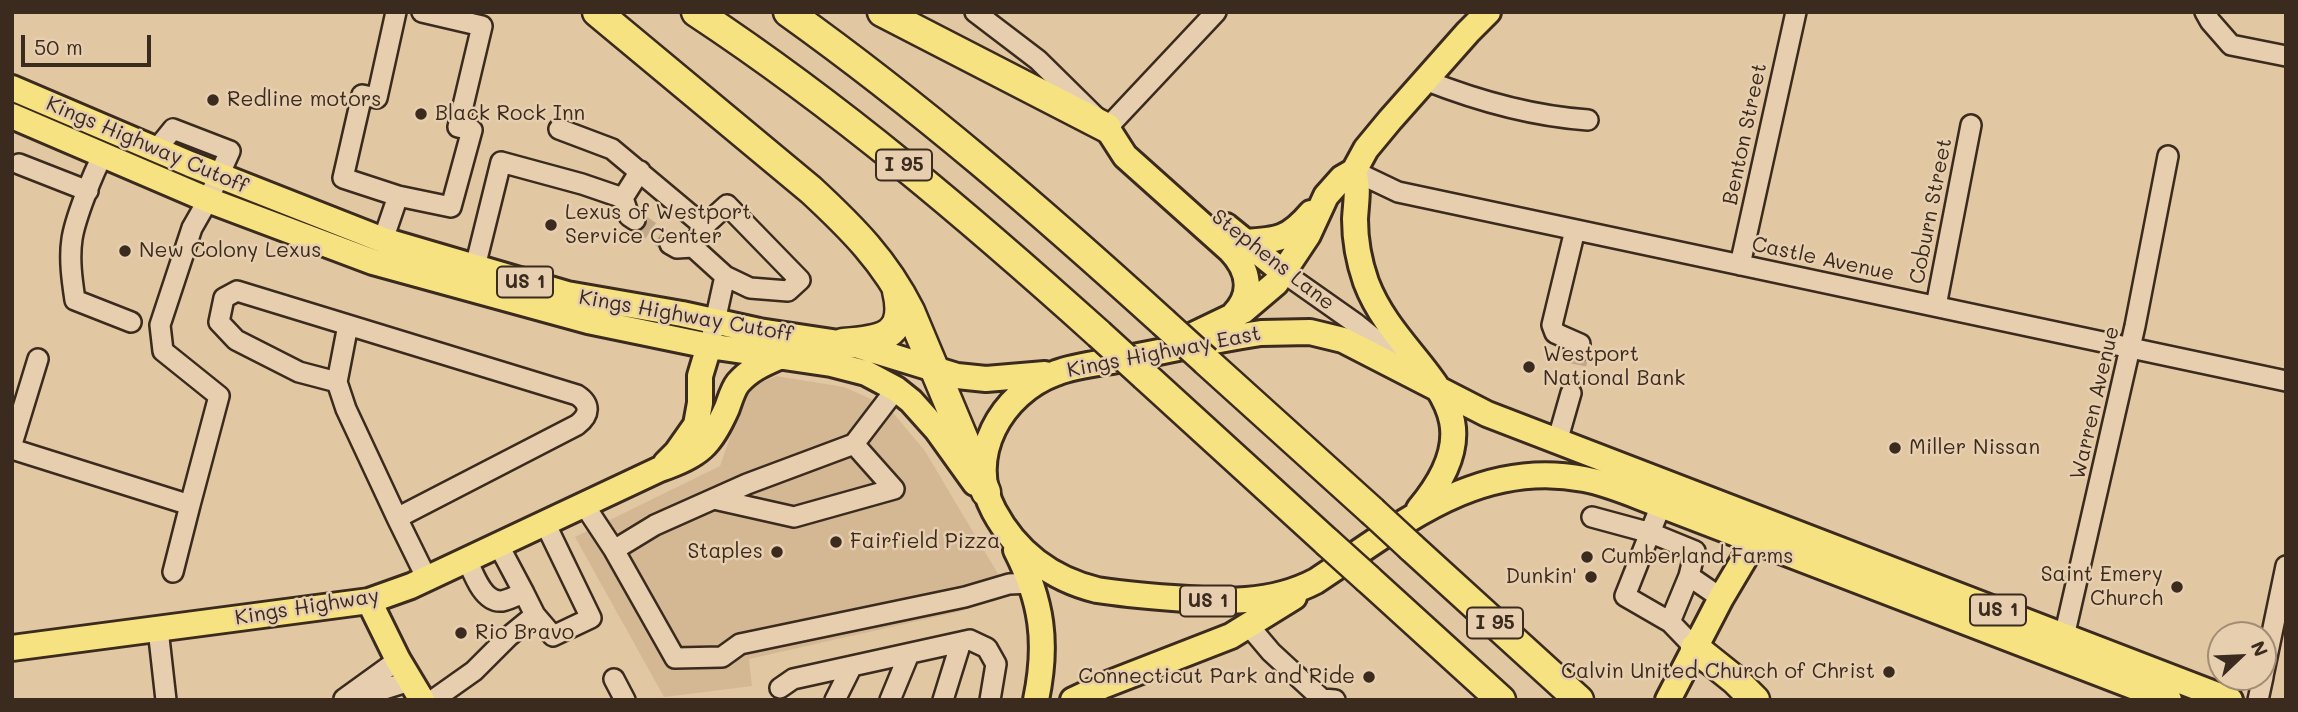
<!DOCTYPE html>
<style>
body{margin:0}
#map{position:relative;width:2298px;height:712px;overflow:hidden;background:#e2c7a3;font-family:Mali,sans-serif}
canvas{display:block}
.frame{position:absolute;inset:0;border:14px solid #3b2a1e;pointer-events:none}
.north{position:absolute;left:2207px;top:621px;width:70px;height:70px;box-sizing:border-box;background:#e6ceae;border:2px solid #a28c74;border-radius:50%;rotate:67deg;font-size:19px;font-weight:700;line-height:28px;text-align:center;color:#3b2a1e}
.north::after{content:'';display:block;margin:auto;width:24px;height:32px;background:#3b2a1e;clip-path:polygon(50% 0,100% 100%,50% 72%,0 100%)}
.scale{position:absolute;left:21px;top:35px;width:130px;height:32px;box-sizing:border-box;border:4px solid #3b2a1e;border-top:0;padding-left:9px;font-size:21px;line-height:24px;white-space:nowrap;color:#3b2a1e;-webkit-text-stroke:5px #e6ceae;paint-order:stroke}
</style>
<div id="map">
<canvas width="2298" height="712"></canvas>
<div class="frame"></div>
<div class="north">N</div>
<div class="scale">50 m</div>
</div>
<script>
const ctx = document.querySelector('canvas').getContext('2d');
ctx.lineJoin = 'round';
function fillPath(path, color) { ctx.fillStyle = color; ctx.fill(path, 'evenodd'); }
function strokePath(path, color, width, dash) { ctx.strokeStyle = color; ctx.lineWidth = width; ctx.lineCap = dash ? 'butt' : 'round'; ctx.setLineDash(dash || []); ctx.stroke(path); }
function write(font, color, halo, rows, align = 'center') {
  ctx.font = font + ' Mali,sans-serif'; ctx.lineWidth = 5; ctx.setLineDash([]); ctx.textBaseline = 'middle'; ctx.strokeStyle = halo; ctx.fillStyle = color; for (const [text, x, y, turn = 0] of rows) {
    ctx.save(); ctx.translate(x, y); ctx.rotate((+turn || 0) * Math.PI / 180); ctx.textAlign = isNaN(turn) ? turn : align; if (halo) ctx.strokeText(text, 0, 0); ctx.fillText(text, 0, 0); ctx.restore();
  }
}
fillPath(new Path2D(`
 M 776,376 L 844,387 L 871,399 L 894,414 L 925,451 L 1007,589 L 962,611 L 749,659 L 752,686 L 664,697 L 575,537 L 720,466 L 745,395 L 756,385 Z`), '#d4b894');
strokePath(new Path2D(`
 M 635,220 L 670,244
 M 1571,393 L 1580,350`), '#c1a888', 19, [19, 10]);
const minor = new Path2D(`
 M 396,12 L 377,98 L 362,95 L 343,178 L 398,196 L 451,207 L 472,130 L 458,127 L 482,26 L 422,12
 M 975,12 L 1038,60 L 1107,128 L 1216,12
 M 2205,12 L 2210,21 L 2231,45 L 2286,56
 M 1425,80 C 1478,101 1531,116 1588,120
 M 559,129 L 612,149 L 704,226
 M 103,155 C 93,173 75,219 72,239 C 69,259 72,280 75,300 L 131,322
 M 19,164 L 88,191
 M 1354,171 L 1398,192 L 2286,381
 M 623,198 L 629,216 L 635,220
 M 1575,230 L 1552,325 L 1555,333 L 1580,344 L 1580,350
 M 383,240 L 398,196
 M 670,244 L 677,248 L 693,247
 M 1740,265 L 1796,12
 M 475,267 L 501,162 L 582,184 L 623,198 L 640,171
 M 1284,273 L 1355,323 L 1407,365
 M 1936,306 L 1971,125
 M 712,335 L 725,276 L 750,288 L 788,291 L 800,280 L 727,205 L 704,226 L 693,247 L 725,276
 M 337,382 L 299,372 L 236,340 L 219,322 L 224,298 L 237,291 L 577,395 C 591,404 590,415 577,425 L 397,518 L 346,409 L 337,382 L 348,325
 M 896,389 L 854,444 L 747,484 L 655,525 L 614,550 L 675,658 L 722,657 L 740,644 L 965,597 L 1009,584 L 1032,583
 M 1557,442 L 1571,393
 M 12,444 L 38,359
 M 12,449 L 190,505 L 219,396 L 163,351 L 160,325 L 192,228 L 208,200 L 230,151 L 173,129 L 156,150
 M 714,499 L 794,517 L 894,489 L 854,444
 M 585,506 L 614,550
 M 1592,517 L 1651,533 L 1695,551 L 1689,576 L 1670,622 L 1625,596 L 1661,505
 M 397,518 L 427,579
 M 467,559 C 473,573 483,603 502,601 C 509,600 517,595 524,593 L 499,546
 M 173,572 L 190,505
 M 1689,576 L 1721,598
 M 524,593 L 535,615 L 553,636 L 591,618 L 546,525
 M 1670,622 L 1695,648
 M 1249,626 L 1271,652 L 1322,699 L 1335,700
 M 158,629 L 166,700
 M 2061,650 L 2135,326 L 2168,156
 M 398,660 L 344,699 L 375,692 L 410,681
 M 2263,676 L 2286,566
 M 614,679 L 625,700
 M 780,688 L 793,679 L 970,640 L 987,648 L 996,664 L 990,700
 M 433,700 L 474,671 L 508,637 L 535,615
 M 835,700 L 852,666
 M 890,700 L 909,654
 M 943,700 L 961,642
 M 2258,700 L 2263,677`);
const major = new Path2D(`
 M 12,88 L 190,164 L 383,240 L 567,294 L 682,314 L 759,331 L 859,346 L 957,376 L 986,379 L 1045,374
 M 12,116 L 208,200 L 373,262 L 588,321 L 709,346 L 831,364 L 866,373 L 896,389 L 911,401 L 937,430 L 975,483
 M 1107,128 L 1125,156 L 1230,250 C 1249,270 1254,293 1234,314
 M 1354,171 C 1359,189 1356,201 1355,219 C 1355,240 1359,262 1366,282 C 1400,372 1508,403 1419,509
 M 1226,226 L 1284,273
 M 1245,242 C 1278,240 1289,239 1311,213
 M 1193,335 L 1243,311 L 1276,283 L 1308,235 L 1326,196 L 1342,178 L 1354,171 L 1366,149 L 1390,120 L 1468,32 L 1488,12
 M 666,463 L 677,452 L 696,425 L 700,403 L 700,376 L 709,346
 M 1016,550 C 1042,601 1048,643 1036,700
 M 369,601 L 398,660 L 422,700
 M 12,648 L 369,601 L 411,586 L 660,469 C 700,455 710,446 727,408 C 730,400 733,389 738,383 C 750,369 765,363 781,356
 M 1073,700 L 1105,685 L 1231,636 L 1294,597
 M 1668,700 L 1721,598 L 1762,529
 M 2169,700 L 1661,505 C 1636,496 1611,484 1584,479 C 1477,458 1400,526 1316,581 C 1270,605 1223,602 1173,598 C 1147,596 1122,594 1097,590 C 1052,579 1016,552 994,511 C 965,457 1001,393 1056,373 C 1076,365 1102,363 1124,359 C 1169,350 1215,340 1261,333 L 1310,332 L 1343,340 L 1487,414 L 2230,700`);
const highway = new Path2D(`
 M 597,12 L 811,190 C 852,228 885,261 910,311 L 986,492
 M 696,12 C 840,107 971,219 1099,334
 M 788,12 C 921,107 1043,213 1163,322
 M 882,12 L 1107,128
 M 843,343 C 881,340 908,337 897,291
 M 1206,361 L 1372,511
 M 1145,376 L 1327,542
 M 1411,547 L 1579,700
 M 1368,579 L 1501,700
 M 1695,648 L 1735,680 L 1755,700`);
strokePath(minor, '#3b2a1e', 24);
strokePath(major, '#3b2a1e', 30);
strokePath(highway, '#3b2a1e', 33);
strokePath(minor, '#e6ceae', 19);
strokePath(major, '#f7e281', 24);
strokePath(highway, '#f7e281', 28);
const highwayBridge = new Path2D(`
 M 1163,322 L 1206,361
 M 1099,334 L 1145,376
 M 1372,511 L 1411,547
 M 1327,542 L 1368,579`);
strokePath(highwayBridge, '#3b2a1e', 33, []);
strokePath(highwayBridge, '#f7e281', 28);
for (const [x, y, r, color] of [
 [213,100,7,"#3b2a1e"],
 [421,114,7,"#3b2a1e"],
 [551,225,7,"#3b2a1e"],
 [125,251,7,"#3b2a1e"],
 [1529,367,7,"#3b2a1e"],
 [1895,448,7,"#3b2a1e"],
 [836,542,7,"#3b2a1e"],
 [777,552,7,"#3b2a1e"],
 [1587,557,7,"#3b2a1e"],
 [1591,577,7,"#3b2a1e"],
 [2177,587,7,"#3b2a1e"],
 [461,633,7,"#3b2a1e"],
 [1889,672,7,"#3b2a1e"],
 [1369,677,7,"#3b2a1e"]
]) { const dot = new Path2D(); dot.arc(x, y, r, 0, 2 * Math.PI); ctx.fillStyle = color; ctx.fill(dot); strokePath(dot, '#e6ceae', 2.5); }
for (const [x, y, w] of [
 [904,165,56],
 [525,282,56],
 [1208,601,56],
 [1998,610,56],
 [1495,623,56]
]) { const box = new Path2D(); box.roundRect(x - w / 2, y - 15.5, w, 31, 5); ctx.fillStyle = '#e6ceae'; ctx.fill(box); strokePath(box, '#3b2a1e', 2); }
write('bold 19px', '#3b2a1e', null, [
 ["I 95",904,165],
 ["US 1",525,282],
 ["US 1",1208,601],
 ["US 1",1998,610],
 ["I 95",1495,623]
]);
write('21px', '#3b2a1e', '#e6ceae', [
 ["Redline motors",227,100],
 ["Black Rock Inn",435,114],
 ["Lexus of Westport",565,213],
 ["Service Center",565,237],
 ["New Colony Lexus",139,251],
 ["Westport",1543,355],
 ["National Bank",1543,379],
 ["Miller Nissan",1909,448],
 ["Fairfield Pizza",850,542],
 ["Staples",763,552,"right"],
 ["Cumberland Farms",1601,557],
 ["Saint Emery",2163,575,"right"],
 ["Church",2163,599,"right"],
 ["Dunkin'",1577,577,"right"],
 ["Rio Bravo",475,633],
 ["Calvin United Church of Christ",1875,672,"right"],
 ["Connecticut Park and Ride",1355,677,"right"]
], 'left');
write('21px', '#3b2a1e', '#e6ceae', [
 ["Benton Street",1745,134,-78],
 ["Kings Highway Cutoff",147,145,23],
 ["Coburn Street",1931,211,-79],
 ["Castle Avenue",1823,259,12],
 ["Stephens Lane",1273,260,38],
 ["Kings Highway Cutoff",686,316,10],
 ["Kings Highway East",1164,352,-11],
 ["Warren Avenue",2095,403,-77],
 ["Kings Highway",307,607,-9]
]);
</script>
